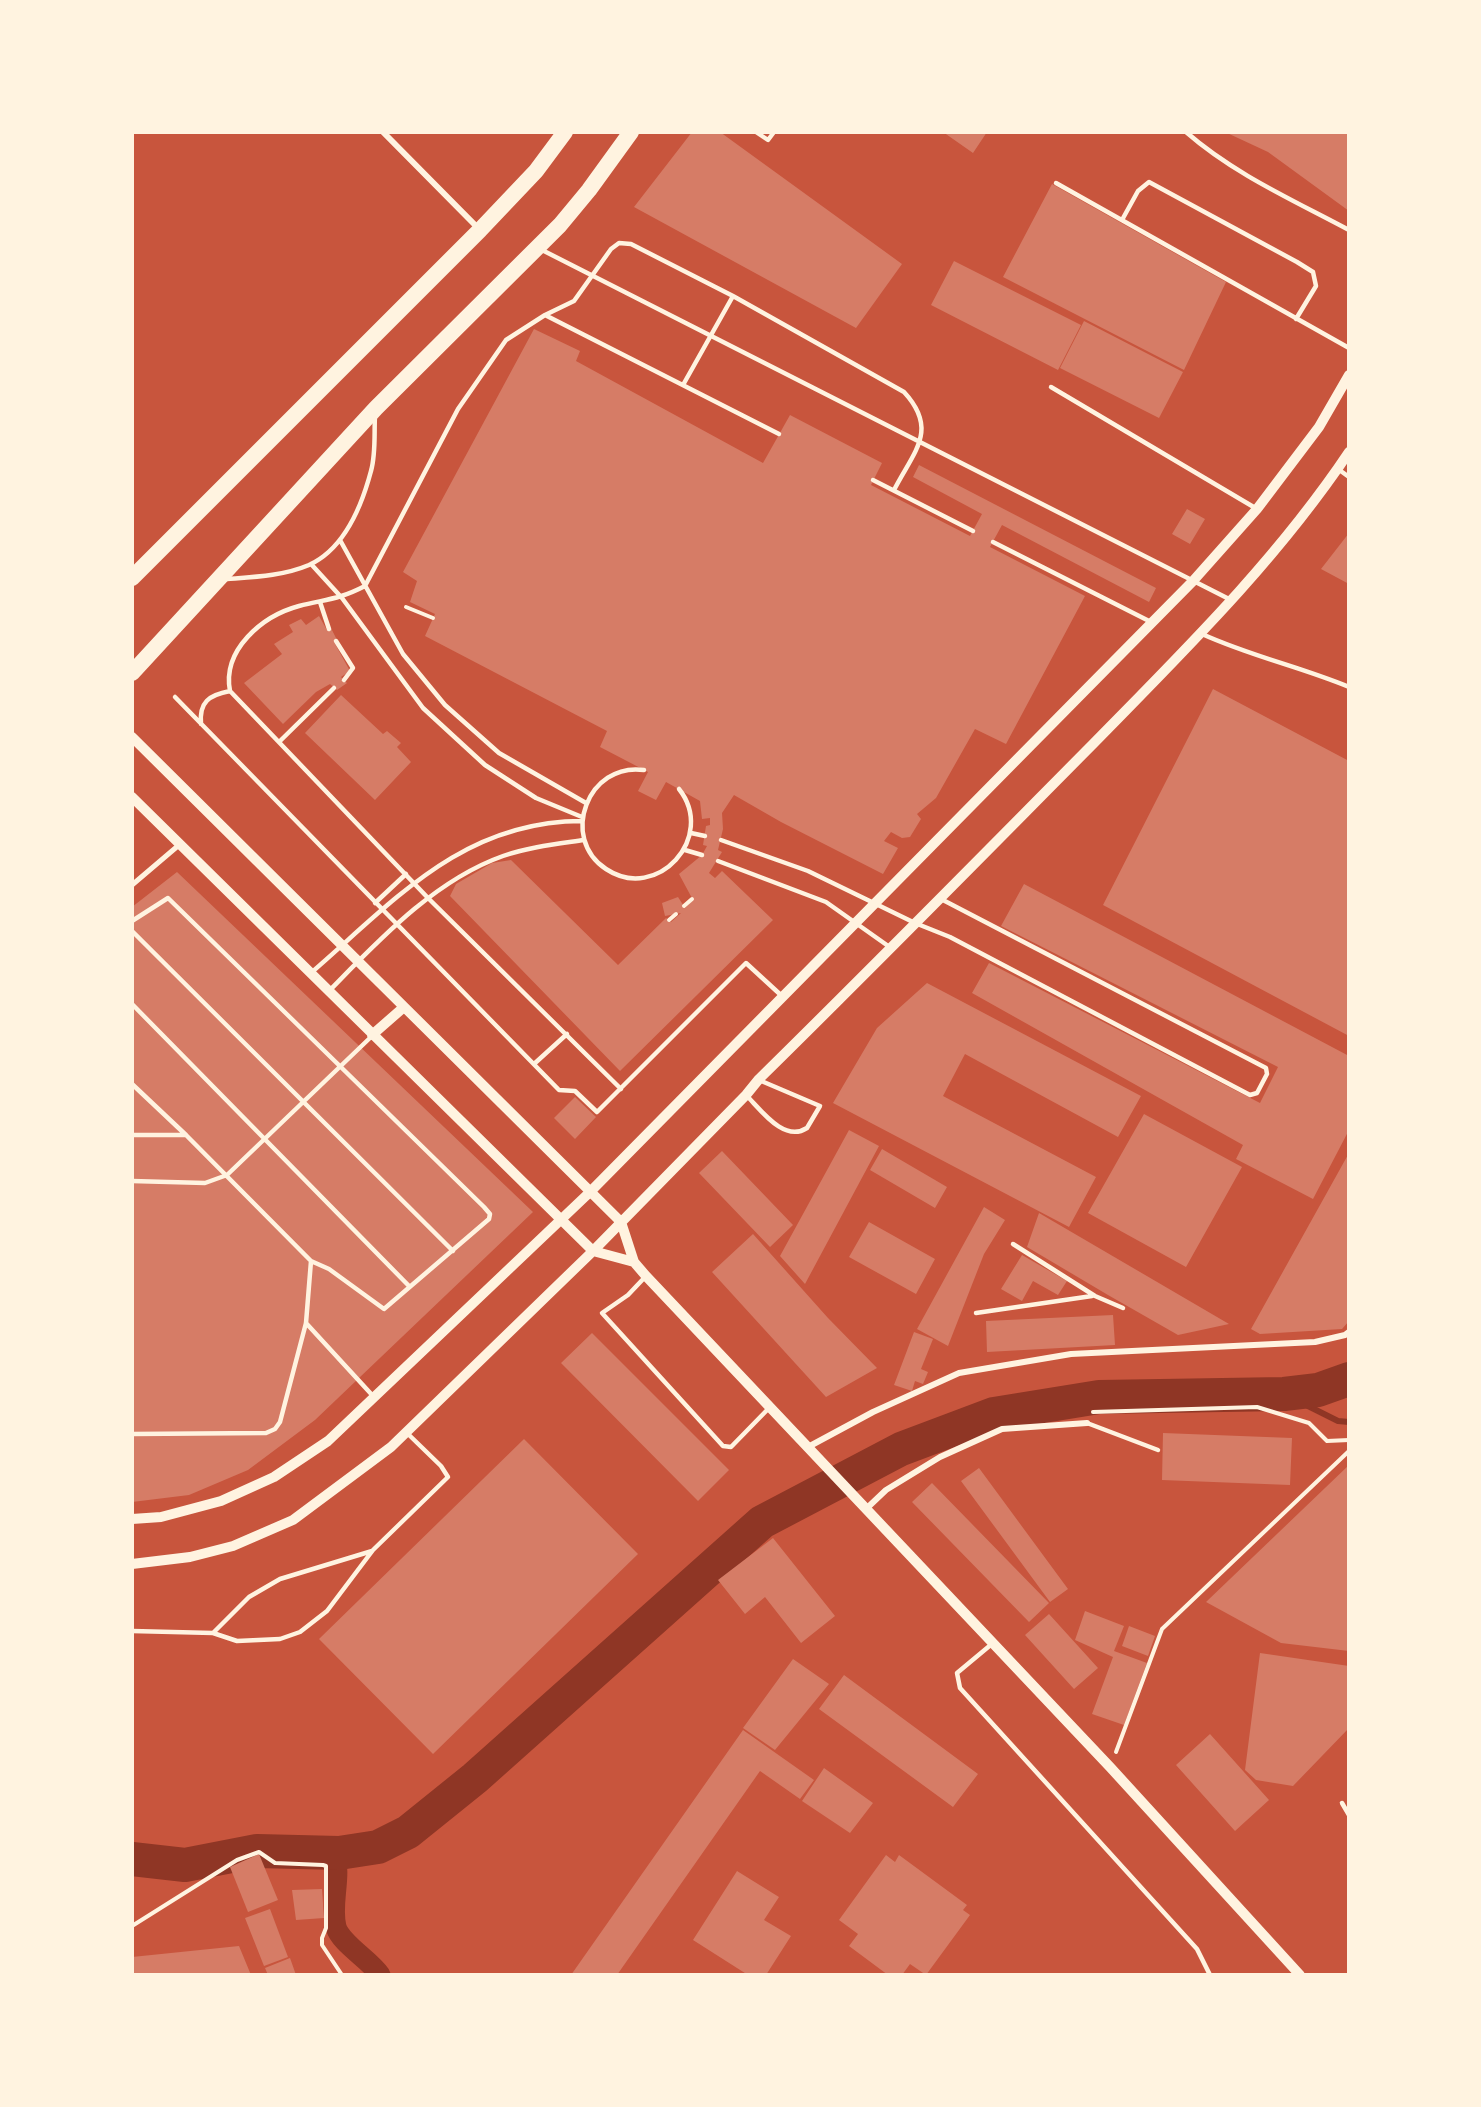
<!DOCTYPE html>
<style>
body{margin:0}
#map{position:relative;width:1481px;height:2107px;overflow:hidden;background:#c8553d;font-family:Literata,serif}
canvas{display:block}
.frame{position:absolute;inset:0;border:134px solid #fff3e0;pointer-events:none}
</style>
<div id="map">
<canvas width="1481" height="2107"></canvas>
<div class="frame"></div>
</div>
<script>
const ctx = document.querySelector('canvas').getContext('2d');
ctx.lineJoin = 'round';
function strokePath(path, color, width, dash) { ctx.strokeStyle = color; ctx.lineWidth = width; ctx.lineCap = dash ? 'butt' : 'round'; ctx.setLineDash(dash || []); ctx.stroke(path); }
function fillPath(path, color) { ctx.fillStyle = color; ctx.fill(path, 'evenodd'); }
strokePath(new Path2D(`
 M 1284,1394 L 1338,1421 L 1349,1422`), '#8f3625', 6);
strokePath(new Path2D(`
 M 334,1853 C 342,1877 330,1903 336,1927 C 341,1944 369,1959 380,1975`), '#8f3625', 21);
strokePath(new Path2D(`
 M 132,1859 L 185,1865 L 257,1851 L 339,1853 L 378,1847 L 408,1832 L 475,1778 L 762,1522 L 901,1449 L 994,1414 L 1099,1397 L 1284,1394 L 1318,1390 L 1349,1379`), '#8f3625', 34);
fillPath(new Path2D(`
 M 692,132 L 720,132 L 902,264 L 856,328 L 634,207 Z
 M 943,132 L 987,132 L 973,153 Z
 M 1225,132 L 1349,132 L 1349,211 L 1268,152 Z
 M 1052,184 L 1226,282 L 1184,370 L 1003,277 Z
 M 954,261 L 1081,325 L 1058,370 L 931,305 Z
 M 1084,321 L 1183,372 L 1159,418 L 1060,368 Z
 M 534,329 L 580,351 L 576,361 L 763,463 L 790,415 L 882,463 L 871,485 L 970,536 L 982,514 L 913,477 L 919,465 L 1156,588 L 1149,602 L 1002,525 L 990,547 L 1085,596 L 1006,744 L 975,729 L 936,798 L 917,814 L 921,819 L 910,837 L 902,838 L 891,832 L 884,841 L 898,848 L 883,874 L 781,822 L 734,795 L 722,813 L 723,829 L 718,850 L 722,852 L 709,873 L 715,878 L 722,871 L 773,920 L 620,1071 L 450,896 L 456,884 L 492,863 L 511,860 L 618,965 L 666,918 L 671,922 L 681,913 L 665,916 L 662,903 L 678,897 L 685,908 L 693,900 L 679,874 L 702,855 L 707,846 L 703,845 L 706,826 L 710,825 L 710,818 L 702,819 L 700,801 L 666,782 L 656,800 L 638,791 L 648,772 L 600,747 L 607,731 L 425,636 L 435,614 L 410,602 L 417,581 L 403,572 Z
 M 1187,509 L 1205,519 L 1190,544 L 1172,534 Z
 M 1349,533 L 1349,584 L 1321,569 Z
 M 319,616 L 327,630 L 331,628 L 337,640 L 334,642 L 350,671 L 341,677 L 347,683 L 337,690 L 330,684 L 316,692 L 283,724 L 244,683 L 282,654 L 274,644 L 293,632 L 289,625 L 301,619 L 306,625 Z
 M 1213,689 L 1349,761 L 1349,1036 L 1103,905 Z
 M 341,695 L 383,734 L 387,731 L 401,743 L 397,747 L 411,762 L 375,800 L 305,733 Z
 M 177,872 L 533,1212 L 315,1420 L 248,1470 L 189,1495 L 132,1502 L 132,907 Z
 M 1024,884 L 1349,1056 L 1349,1130 L 1313,1199 L 1236,1159 L 1243,1145 L 972,993 L 989,963 L 1260,1103 L 1278,1067 L 1001,926 Z
 M 927,983 L 1141,1096 L 1118,1137 L 965,1054 L 943,1096 L 1096,1177 L 1069,1227 L 833,1103 L 877,1028 Z
 M 575,1097 L 596,1117 L 575,1139 L 554,1118 Z
 M 1144,1114 L 1242,1167 L 1186,1267 L 1088,1213 Z
 M 849,1130 L 879,1146 L 805,1284 L 780,1256 Z
 M 882,1149 L 947,1187 L 935,1208 L 870,1170 Z
 M 722,1151 L 793,1225 L 770,1247 L 699,1173 Z
 M 1349,1153 L 1349,1321 L 1342,1329 L 1260,1334 L 1251,1329 Z
 M 984,1207 L 1005,1220 L 984,1254 L 948,1346 L 917,1329 Z
 M 1039,1213 L 1229,1324 L 1178,1335 L 1108,1295 L 1027,1247 Z
 M 869,1222 L 935,1259 L 916,1294 L 849,1257 Z
 M 753,1234 L 828,1318 L 877,1368 L 826,1397 L 712,1272 Z
 M 1022,1255 L 1067,1281 L 1058,1295 L 1033,1281 L 1022,1301 L 1001,1289 Z
 M 1113,1315 L 1115,1345 L 987,1352 L 986,1321 Z
 M 914,1332 L 933,1339 L 921,1369 L 928,1372 L 923,1384 L 915,1381 L 912,1391 L 894,1385 Z
 M 592,1333 L 729,1470 L 698,1501 L 561,1363 Z
 M 1163,1433 L 1292,1438 L 1290,1485 L 1162,1480 Z
 M 524,1439 L 638,1554 L 433,1754 L 319,1639 Z
 M 1349,1465 L 1349,1651 L 1281,1643 L 1206,1602 Z
 M 979,1468 L 1068,1589 L 1050,1602 L 961,1481 Z
 M 932,1483 L 1049,1603 L 1029,1622 L 912,1502 Z
 M 773,1538 L 835,1616 L 801,1643 L 765,1597 L 745,1614 L 718,1580 Z
 M 1085,1611 L 1124,1626 L 1114,1651 L 1147,1663 L 1124,1725 L 1092,1714 L 1113,1657 L 1075,1640 Z
 M 1049,1614 L 1098,1668 L 1074,1689 L 1025,1635 Z
 M 1129,1626 L 1155,1636 L 1148,1656 L 1122,1646 Z
 M 1260,1653 L 1349,1666 L 1349,1728 L 1293,1786 L 1256,1780 L 1245,1770 Z
 M 793,1659 L 829,1684 L 775,1750 L 743,1728 Z
 M 844,1675 L 978,1774 L 953,1807 L 819,1709 Z
 M 743,1730 L 814,1780 L 800,1799 L 760,1771 L 617,1975 L 571,1975 Z
 M 1210,1734 L 1269,1800 L 1235,1831 L 1176,1765 Z
 M 824,1768 L 873,1803 L 850,1833 L 802,1801 Z
 M 259,1854 L 278,1900 L 248,1912 L 230,1867 Z
 M 886,1855 L 895,1862 L 899,1855 L 967,1905 L 963,1910 L 970,1915 L 926,1975 L 910,1964 L 902,1975 L 888,1975 L 849,1946 L 858,1934 L 839,1920 Z
 M 737,1871 L 779,1897 L 764,1920 L 791,1936 L 766,1975 L 748,1975 L 693,1940 Z
 M 322,1889 L 324,1918 L 296,1920 L 292,1890 Z
 M 270,1909 L 288,1957 L 264,1966 L 245,1918 Z
 M 239,1946 L 251,1975 L 132,1975 L 132,1957 Z
 M 290,1958 L 296,1975 L 268,1975 L 265,1968 Z`), '#d67c66');
strokePath(new Path2D(`
 M 406,607 L 433,618
 M 684,906 L 692,899
 M 669,920 L 676,914
 M 1093,1412 L 1257,1407 L 1309,1423 L 1327,1441 L 1349,1440
 M 1116,1752 L 1162,1629 L 1349,1451
 M 132,1926 L 237,1860 L 259,1852 L 275,1863 L 323,1865 L 326,1866 L 326,1928 L 322,1938 L 322,1945 L 342,1975`), '#fff3e0', 4);
strokePath(new Path2D(`
 M 756,132 L 768,140 L 774,132
 M 1186,132 C 1234,174 1293,200 1349,230
 M 1056,183 L 1349,348
 M 1122,220 L 1138,191 L 1149,182 L 1297,262 L 1313,272 L 1316,286 L 1296,319
 M 542,250 L 1229,599
 M 545,315 L 779,434
 M 683,385 L 733,296
 M 1051,387 L 1257,509
 M 1338,469 L 1349,477
 M 873,480 L 973,531
 M 340,540 L 403,654 L 445,705 L 499,753 L 586,803
 M 993,542 L 1151,622
 M 311,564 L 342,598 L 423,708 L 485,765 L 536,798 L 582,817
 M 227,579 C 254,577 283,576 309,565 C 344,549 362,505 371,471 C 376,454 374,433 375,415
 M 320,602 L 329,629
 M 1202,634 C 1250,656 1301,667 1349,687
 M 336,641 L 353,668 L 344,680
 M 175,697 L 559,1090 L 575,1091 L 597,1112 L 746,963 L 783,997
 M 201,724 C 199,702 209,695 230,691
 M 279,742 L 334,688
 M 644,770 C 588,762 559,838 606,869 C 657,903 717,837 679,789
 M 691,833 L 705,836
 M 721,840 L 808,871 L 915,923 L 950,937 L 1250,1095 L 1257,1093 L 1267,1074 L 1266,1068 L 941,899
 M 685,850 L 702,855
 M 718,861 L 826,902 L 891,948
 M 375,903 L 406,874
 M 132,921 L 168,898 L 484,1207 L 490,1214 L 489,1219 L 384,1309 L 329,1269 L 311,1261 L 186,1135 L 132,1084
 M 132,931 L 453,1251
 M 312,972 C 395,900 463,821 582,821
 M 330,990 C 380,939 435,880 503,856 C 529,847 557,844 584,840
 M 132,1004 L 409,1286
 M 534,1064 L 567,1034
 M 621,1089 L 428,898 L 230,691 C 222,650 262,616 299,606 C 326,599 338,600 365,586 L 458,409 L 506,340 L 545,315 L 574,301 L 611,249 L 619,243 L 631,244 L 733,296 L 904,392 C 939,430 914,451 894,490
 M 746,1095 C 761,1110 784,1143 807,1128 L 820,1106 L 759,1080
 M 132,1135 L 186,1135
 M 132,1181 L 205,1183 L 227,1175 L 372,1036
 M 1013,1244 L 1095,1296 L 1123,1308
 M 646,1276 L 628,1295 L 602,1313 L 723,1446 L 731,1447 L 770,1407
 M 976,1313 L 1092,1296
 M 306,1323 L 373,1396
 M 1087,1423 L 1158,1450
 M 132,1434 L 266,1433 L 275,1429 L 280,1422 L 306,1323 L 311,1261
 M 132,1631 L 213,1633 L 237,1641 L 280,1639 L 300,1632 L 327,1611 L 373,1550 L 448,1477 L 441,1466 L 407,1433
 M 213,1633 L 249,1597 L 280,1579 L 372,1551
 M 993,1643 L 957,1673 L 960,1688 L 1197,1949 L 1210,1975
 M 1342,1803 L 1349,1815`), '#fff3e0', 4.5);
strokePath(new Path2D(`
 M 132,885 L 179,845`), '#fff3e0', 5);
strokePath(new Path2D(`
 M 383,132 L 480,230
 M 808,1447 L 873,1412 L 959,1373 L 1071,1354 L 1315,1342 L 1345,1335 L 1349,1332
 M 866,1509 L 886,1490 L 940,1457 L 1002,1429 L 1087,1423`), '#fff3e0', 6);
strokePath(new Path2D(`
 M 132,737 L 621,1222 L 634,1262 L 646,1276 L 1110,1767 L 1300,1975
 M 132,797 L 593,1251 L 634,1262
 M 372,1035 L 404,1007
 M 132,1519 L 161,1517 L 221,1501 L 274,1477 L 328,1441 L 590,1192 L 1193,581 L 1257,509 L 1319,427 L 1349,375
 M 132,1564 L 190,1557 L 233,1546 L 293,1520 L 391,1447 L 593,1251 L 746,1095 L 759,1079 C 871,969 981,857 1092,745 C 1183,652 1276,561 1349,452`), '#fff3e0', 10);
strokePath(new Path2D(`
 M 132,578 L 480,230 L 536,171 L 565,132
 M 132,673 L 376,408 L 560,225 L 589,190 L 631,132`), '#fff3e0', 16);
</script>
